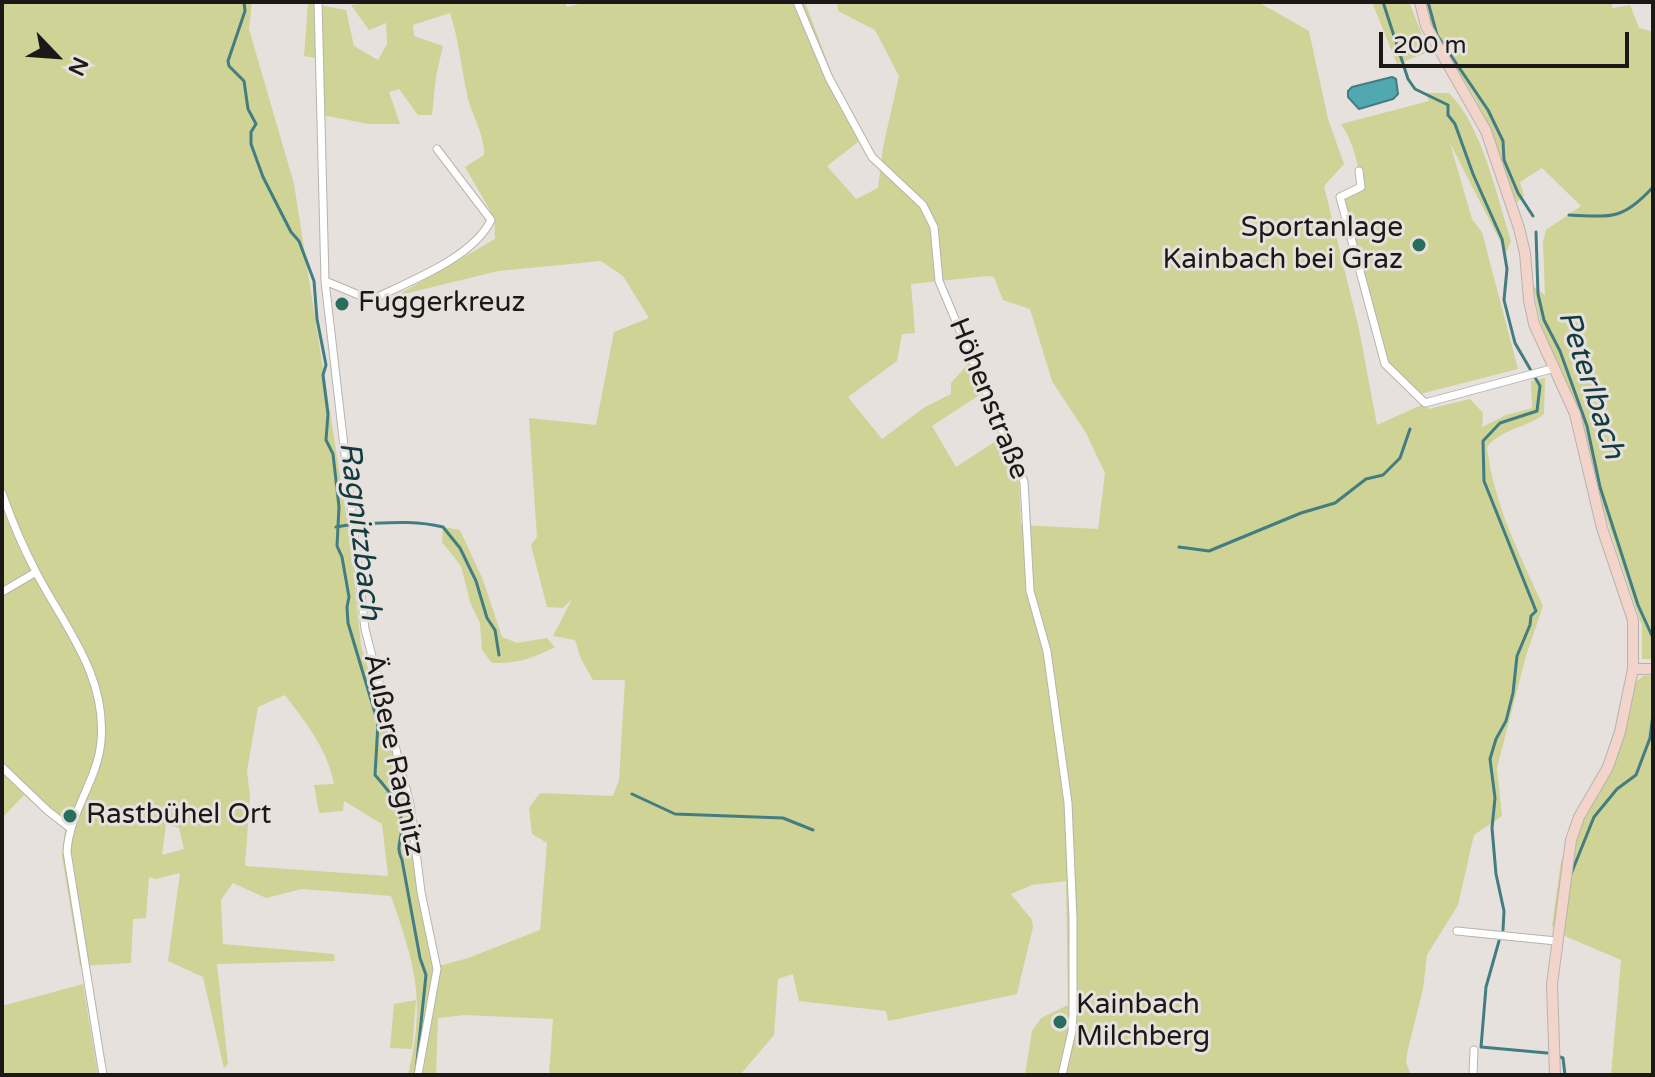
<!DOCTYPE html>
<meta charset="utf-8">
<style>
body{margin:0}
#map{position:relative;width:1655px;height:1077px;overflow:hidden;background:#e6e1dd;font-family:"Varela Round",sans-serif}
canvas{display:block}
.frame{position:absolute;inset:0;border:4px solid #1b1917;pointer-events:none}
.north{position:absolute;left:16px;top:16px;width:80px;height:80px;-webkit-text-stroke:6px #e6e1dd;paint-order:stroke;rotate:115deg;font-size:22px;font-weight:700;line-height:32px;text-align:center;color:#1b1917}
.north::after{content:'';display:block;margin:auto;width:28px;height:36px;background:#1b1917;clip-path:polygon(50% 0,100% 100%,50% 72%,0 100%)}
.scale{position:absolute;left:1379px;top:32px;width:250px;height:36px;box-sizing:border-box;border:4px solid #1b1917;border-top:0;padding-left:10px;font-size:24px;line-height:28px;white-space:nowrap;color:#1b1917;-webkit-text-stroke:6px #e6e1dd;paint-order:stroke}
</style>
<div id="map">
<canvas width="1655" height="1077"></canvas>
<div class="frame"></div>
<div class="north">N</div>
<div class="scale">200 m</div>
</div>
<script>
const ctx = document.querySelector('canvas').getContext('2d');
ctx.lineJoin = 'round';
function fillPath(path, color) { ctx.fillStyle = color; ctx.fill(path, 'evenodd'); }
function strokePath(path, color, width, dash) { ctx.strokeStyle = color; ctx.lineWidth = width; ctx.lineCap = dash ? 'butt' : 'round'; ctx.setLineDash(dash || []); ctx.stroke(path); }
function write(font, color, halo, rows, align = 'center') {
  ctx.font = font + ' "Varela Round",sans-serif'; ctx.lineWidth = 6; ctx.setLineDash([]); ctx.textBaseline = 'middle'; ctx.strokeStyle = halo; ctx.fillStyle = color; for (const [text, x, y, turn = 0] of rows) {
    ctx.save(); ctx.translate(x, y); ctx.rotate((+turn || 0) * Math.PI / 180); ctx.textAlign = isNaN(turn) ? turn : align; if (halo) ctx.strokeText(text, 0, 0); ctx.fillText(text, 0, 0); ctx.restore();
  }
}
fillPath(new Path2D(`
 M 2,2 L 252,2 L 249,29 L 294,184 L 350,539 L 361,646 L 415,815 L 425,898 L 439,966 L 468,958 L 540,930 L 547,843 L 532,834 L 529,808 L 540,793 L 613,796 L 619,780 L 625,680 L 593,680 L 581,659 L 575,640 L 553,636 L 572,599 L 563,608 L 547,607 L 531,545 L 537,537 L 529,418 L 596,425 L 614,332 L 649,318 L 623,276 L 601,261 L 498,271 L 396,296 L 495,239 L 494,217 L 465,167 L 484,155 C 485,134 471,115 467,94 C 461,67 459,40 450,13 L 413,25 L 414,36 L 443,46 L 436,76 L 432,115 L 418,115 L 399,89 L 389,92 L 400,124 L 368,124 L 323,115 L 321,59 L 304,56 L 308,3 L 346,10 L 354,46 L 378,60 L 387,44 L 386,23 L 369,30 L 351,5 L 378,2 L 565,2 L 567,7 L 587,2 L 805,2 L 838,90 L 862,139 L 827,166 L 856,199 L 878,188 L 883,147 L 899,76 L 875,30 L 838,11 L 837,2 L 1258,2 L 1309,31 L 1328,119 L 1344,164 L 1324,186 L 1359,329 L 1377,425 L 1426,403 L 1428,409 L 1470,399 L 1483,413 L 1482,427 L 1506,415 L 1532,408 L 1531,381 L 1545,378 L 1544,414 C 1525,429 1502,428 1487,447 C 1494,505 1519,553 1543,606 L 1526,656 L 1497,768 L 1502,816 L 1474,835 L 1458,905 L 1427,955 L 1423,989 L 1408,1049 L 1406,1062 L 1411,1075 L 1025,1075 L 1032,1031 L 1041,1018 L 1068,1005 L 1066,881 L 1032,885 L 1011,894 L 1032,920 L 1033,927 L 1017,994 L 888,1021 L 886,1011 L 799,1001 L 793,974 L 778,979 L 774,1035 L 740,1075 L 549,1075 L 553,1019 L 465,1015 L 438,1018 L 436,1075 L 408,1075 C 426,1001 415,965 391,896 L 302,889 L 266,898 L 233,883 L 221,900 L 223,944 L 334,954 L 335,961 L 217,964 L 228,1064 L 224,1068 L 203,977 L 168,961 L 180,873 L 155,879 L 149,877 L 146,918 L 133,919 L 131,963 L 80,966 L 62,856 L 65,830 L 24,795 L 2,818 L 2,503 L 33,576 L 40,572 L 8,504 L 2,484 ZM 987,276 L 994,277 L 1003,300 L 1030,309 L 1052,381 L 1086,433 L 1105,473 L 1098,529 L 1021,525 L 1019,483 L 1002,437 L 956,467 L 932,426 L 984,392 L 970,362 L 951,383 L 951,394 L 925,407 L 882,439 L 848,397 L 897,361 L 902,334 L 915,333 L 911,284 ZM 285,695 C 306,723 327,748 334,784 L 314,785 L 319,813 L 343,811 L 344,801 L 382,824 L 388,876 L 245,866 L 250,797 L 247,771 L 258,707 ZM 166,824 L 179,828 L 184,849 L 162,855 Z
 M 1372,2 L 1409,2 L 1429,52 L 1397,64 Z
 M 1424,2 L 1612,2 L 1612,8 L 1630,5 L 1639,28 L 1653,32 L 1653,659 L 1642,659 L 1642,626 L 1603,508 L 1581,418 L 1541,325 L 1533,286 L 1545,295 L 1543,242 L 1546,230 L 1581,206 L 1542,168 L 1520,182 L 1524,196 L 1517,202 C 1502,169 1494,134 1477,102 C 1460,69 1429,40 1424,2 Z
 M 1426,93 L 1449,93 C 1482,125 1497,197 1511,241 L 1506,253 L 1450,143 L 1472,219 L 1482,232 L 1518,369 L 1420,394 L 1390,369 L 1340,197 L 1361,186 C 1359,166 1353,141 1341,124 L 1429,101 Z
 M 443,527 L 460,530 L 483,580 L 502,637 L 517,643 L 547,638 L 555,647 C 535,658 515,664 492,663 L 482,650 L 480,623 L 470,602 L 461,566 L 442,542 Z
 M 1653,675 L 1653,1075 L 1611,1075 L 1621,960 L 1567,937 L 1552,926 L 1561,861 L 1582,821 L 1636,682 L 1643,676 Z
 M 83,984 L 98,1075 L 2,1075 L 2,1006 Z
 M 416,1000 L 412,1049 L 390,1048 L 394,1004 Z`), '#cfd396');
const water = new Path2D(`
 M 1392,77 L 1396,79 L 1398,94 L 1393,99 L 1359,109 L 1348,97 L 1348,91 L 1352,87 Z`);
fillPath(water, '#52a8b0');
strokePath(water, '#427d82', 2);
strokePath(new Path2D(`
 M 244,2 L 245,11 L 228,61 L 229,66 L 244,81 L 248,109 L 256,124 L 251,132 L 251,144 L 263,177 L 291,232 L 299,241 L 314,281 L 317,319 L 326,365 L 323,375 L 328,414 L 326,440 L 333,454 L 339,507 L 337,546 L 342,557 L 349,597 L 347,607 L 348,623 L 378,723 L 375,775 C 391,793 405,809 401,835 C 399,846 397,849 402,860 L 420,958 L 426,975 L 416,1071
 M 1383,2 L 1408,79 L 1415,89 L 1448,105 L 1448,115 L 1455,124 L 1473,174 L 1502,239 L 1507,269 L 1504,300 L 1515,343 L 1540,386 L 1537,411 L 1500,423 L 1483,441 L 1484,481 L 1536,611 L 1531,616 L 1530,625 L 1517,656 L 1513,693 L 1506,721 L 1496,739 L 1490,759 L 1495,798 L 1492,828 L 1496,874 L 1504,911 L 1503,930
 M 1428,2 L 1437,35 L 1488,110 L 1503,141 L 1504,160 L 1518,193 L 1533,216
 M 1569,215 C 1612,217 1623,220 1653,187
 M 1536,232 L 1538,294 L 1544,320 L 1560,351 L 1587,426 L 1600,487 L 1638,605 L 1653,638
 M 358,524 C 388,523 413,520 443,527 L 460,548 L 476,581 L 487,618 L 495,630 L 499,655
 M 336,527 L 348,525
 M 1179,547 L 1209,551 L 1301,513 L 1335,503 L 1366,479 L 1383,475 L 1400,458 L 1410,429
 M 632,794 L 675,814 L 783,818 L 813,830
 M 1571,874 L 1594,817 L 1617,789 L 1636,775 L 1650,738 L 1653,714
 M 1499,941 L 1486,987 L 1481,1047 L 1547,1053
 M 1560,1057 L 1563,1058 L 1565,1075`), '#427d82', 3);
const street = new Path2D(`
 M 318,2 L 325,281 L 365,629 L 410,804 L 421,892 L 437,969 L 418,1075
 M 797,2 L 829,78 L 872,157 L 923,205 L 934,227 L 939,281 L 1024,482 L 1030,591 L 1047,651 L 1068,803 L 1073,919 L 1073,1014 L 1072,1031 L 1062,1075
 M 1359,171 L 1361,187 L 1340,197 L 1385,364 L 1425,403 L 1555,368
 M 325,281 L 371,300 C 408,282 473,258 491,220 L 437,149
 M 2,493 C 11,519 23,547 36,572 C 64,626 107,675 101,741 C 98,780 69,812 67,852 L 103,1075
 M 2,592 L 36,572
 M 2,767 L 48,811 L 70,828
 M 1457,931 L 1556,941
 M 1473,1075 L 1474,1050`);
const secondary = new Path2D(`
 M 1420,2 L 1426,26 L 1486,131 L 1519,228 L 1525,253 L 1529,300 L 1534,324 L 1575,414 L 1602,528 L 1633,620 L 1633,669 L 1620,732 L 1608,767 L 1579,817 L 1571,840 L 1552,984 L 1555,1075
 M 1633,669 L 1653,669`);
strokePath(street, '#b7b3ae', 9);
strokePath(secondary, '#b7b3ae', 12);
strokePath(street, '#fff', 7);
strokePath(secondary, '#f2d4ca', 10);
for (const [x, y, r, color] of [
 [1419,245,8,"#296d5f"],
 [342,304,8,"#296d5f"],
 [70,816,8,"#296d5f"],
 [1060,1022,8,"#296d5f"]
]) { const dot = new Path2D(); dot.arc(x, y, r, 0, 2 * Math.PI); ctx.fillStyle = color; ctx.fill(dot); strokePath(dot, '#e6e1dd', 3); }
write('28px', '#1b1917', '#e6e1dd', [
 ["Sportanlage",1403,229,"right"],
 ["Kainbach bei Graz",1403,261,"right"],
 ["Fuggerkreuz",358,304],
 ["Rastbühel Ort",86,816],
 ["Kainbach",1076,1006],
 ["Milchberg",1076,1038]
], 'left');
write('28px', '#1b1917', '#e6e1dd', [
 ["Höhenstraße",988,399,68],
 ["Äußere Ragnitz",393,755,78]
]);
write('italic 30px', '#123b3f', '#e6e1dd', [
 ["Peterlbach",1590,385,72],
 ["Ragnitzbach",359,531,83]
]);
</script>
